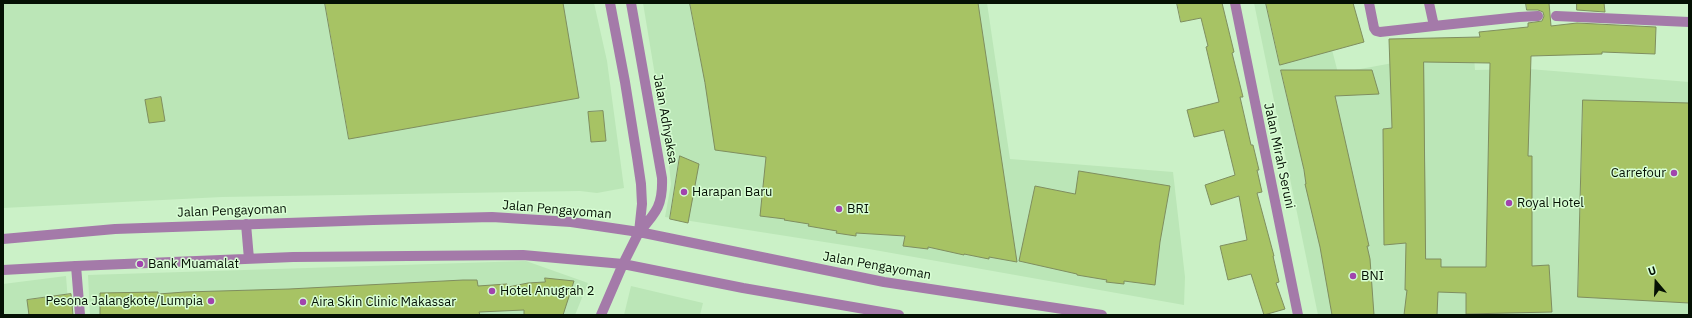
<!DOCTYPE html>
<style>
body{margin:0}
#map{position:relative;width:1692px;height:318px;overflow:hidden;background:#cbf1c7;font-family:"IBM Plex Sans",sans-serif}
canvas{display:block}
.frame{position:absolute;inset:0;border:4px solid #051104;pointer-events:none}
.north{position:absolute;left:1636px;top:262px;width:40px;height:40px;-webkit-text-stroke:3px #d8fed4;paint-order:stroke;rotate:341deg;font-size:11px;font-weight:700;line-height:16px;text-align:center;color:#051104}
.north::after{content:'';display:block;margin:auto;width:14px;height:18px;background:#051104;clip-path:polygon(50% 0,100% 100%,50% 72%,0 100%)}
</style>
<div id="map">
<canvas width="1692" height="318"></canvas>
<div class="frame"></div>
<div class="north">U</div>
</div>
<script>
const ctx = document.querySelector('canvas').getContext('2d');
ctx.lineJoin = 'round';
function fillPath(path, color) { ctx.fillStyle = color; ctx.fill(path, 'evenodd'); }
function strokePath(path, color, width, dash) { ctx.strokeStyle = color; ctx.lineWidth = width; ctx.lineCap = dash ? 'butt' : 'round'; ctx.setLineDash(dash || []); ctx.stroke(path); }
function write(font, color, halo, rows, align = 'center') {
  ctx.font = font + ' "IBM Plex Sans",sans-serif'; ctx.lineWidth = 3; ctx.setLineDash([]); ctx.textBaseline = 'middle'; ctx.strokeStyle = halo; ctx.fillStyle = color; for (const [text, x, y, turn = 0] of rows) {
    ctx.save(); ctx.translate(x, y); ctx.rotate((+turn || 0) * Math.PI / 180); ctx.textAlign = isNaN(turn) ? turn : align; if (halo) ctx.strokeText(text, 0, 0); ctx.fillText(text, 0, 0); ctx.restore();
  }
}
fillPath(new Path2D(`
 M 3,3 L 594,3 L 607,61 L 624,188 L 597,193 L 580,191 L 222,197 L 3,208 Z
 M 643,3 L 987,3 L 1010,159 L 1173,172 L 1185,277 L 1184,305 L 869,249 L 665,217 L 671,184 L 668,154 Z
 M 1254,3 L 1320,3 L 1338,73 L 1393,63 L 1473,42 L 1475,70 L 1529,69 L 1689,82 L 1689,315 L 1318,315 Z
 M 526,261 L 588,283 L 575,315 L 90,315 L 88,275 Z
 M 66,276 L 69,315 L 3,315 L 3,284 Z
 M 631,286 L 703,303 L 700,315 L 624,315 Z`), '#bbe6b7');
const building = new Path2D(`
 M 325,3 L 563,3 L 579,98 L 349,139 Z
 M 690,3 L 978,3 L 1017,262 L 989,257 L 989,259 L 964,254 L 964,255 L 928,247 L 928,249 L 903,246 L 905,236 L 856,233 L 856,236 L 836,233 L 837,231 L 808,226 L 809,224 L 784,220 L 785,219 L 760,216 L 766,157 L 715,150 L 705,83 Z
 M 1177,3 L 1222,3 L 1234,52 L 1232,53 L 1243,97 L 1240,97 L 1251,145 L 1253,145 L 1259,170 L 1257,170 L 1262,192 L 1257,193 L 1274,256 L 1273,256 L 1279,282 L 1276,283 L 1285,309 L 1264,315 L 1251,274 L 1228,280 L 1220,246 L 1247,240 L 1239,196 L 1211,205 L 1205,185 L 1235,175 L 1224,130 L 1194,137 L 1187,110 L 1219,102 L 1206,47 L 1208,46 L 1201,18 L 1181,22 Z
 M 1266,3 L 1353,3 L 1364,42 L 1280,65 Z
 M 1526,3 L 1549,3 L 1551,26 L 1577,23 L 1656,27 L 1655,54 L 1602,52 L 1602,54 L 1531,56 L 1528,156 L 1532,156 L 1532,266 L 1549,265 L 1552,312 L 1466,314 L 1466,293 L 1438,292 L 1437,315 L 1404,315 L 1407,290 L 1405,290 L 1406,243 L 1384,245 L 1383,129 L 1392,128 L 1389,39 L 1480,37 L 1479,32 L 1528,27 L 1528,23 L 1542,21 L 1544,16 L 1543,12 L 1538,10 L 1527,10 ZM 1424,62 L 1490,63 L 1486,267 L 1441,267 L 1441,259 L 1426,259 Z
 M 1577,3 L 1604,3 L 1605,12 L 1577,10 Z
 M 1281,70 L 1372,70 L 1379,94 L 1335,96 L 1369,246 L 1367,246 L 1370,259 L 1374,315 L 1332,315 L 1320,247 L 1305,184 L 1306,184 L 1304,170 Z
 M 161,97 L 165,121 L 149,123 L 145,100 Z
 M 1583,100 L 1689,103 L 1689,303 L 1578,297 Z
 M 603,111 L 606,141 L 591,142 L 588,112 Z
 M 680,156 L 699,164 L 688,223 L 670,219 Z
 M 1079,171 L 1170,186 L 1160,242 L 1155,285 L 1124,281 L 1124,284 L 1106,282 L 1107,280 L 1077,275 L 1077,274 L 1019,261 L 1035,186 L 1075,194 Z
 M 545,278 L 574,281 L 563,315 L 524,315 L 524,310 L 479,312 L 480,315 L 100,315 L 100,293 L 158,292 L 158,294 L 185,292 L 289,289 L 463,280 L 477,280 L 478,286 L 507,284 L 508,287 L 528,283 L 545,282 Z
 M 71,294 L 73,315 L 29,315 L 27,300 Z`);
fillPath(building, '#a7c364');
strokePath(building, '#7f8e5f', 1);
strokePath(new Path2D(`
 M 1369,3 L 1374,28 L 1376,31 L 1380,32 L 1434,26 L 1429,3
 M 1556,16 L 1689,22
 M 1434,26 L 1519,17 L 1538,16
 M 76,266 L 80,315`), '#a47aa9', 10);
strokePath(new Path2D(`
 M 631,3 L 662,178 C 663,204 657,212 640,231
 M 1235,3 L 1298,315
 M 246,224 L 249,259
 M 3,239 L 115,229 L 373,220 L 492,217 L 571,222 L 639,232 L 884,282 L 1102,315
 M 3,270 L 76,266 L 293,257 L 523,255 L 623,264 L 743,288 L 899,315
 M 601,315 L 623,264 L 639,232 L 642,204 L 641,184 L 637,157 L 625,82 L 610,3`), '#a47aa9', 10);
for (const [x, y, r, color] of [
 [1674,173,4,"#a144ae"],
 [684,192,4,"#a144ae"],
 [1509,203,4,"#a144ae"],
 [839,209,4,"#a144ae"],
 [140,264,4,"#a144ae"],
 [1353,276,4,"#a144ae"],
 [492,291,4,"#a144ae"],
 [211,301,4,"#a144ae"],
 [303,302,4,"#a144ae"]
]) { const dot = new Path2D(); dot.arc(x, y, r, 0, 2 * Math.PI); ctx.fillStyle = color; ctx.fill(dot); strokePath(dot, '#d8fed4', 1.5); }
write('13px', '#051104', '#d8fed4', [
 ["Jalan Adhyaksa",665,119,80],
 ["Jalan Mirah Seruni",1279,156,78],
 ["Jalan Pengayoman",557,210,5],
 ["Jalan Pengayoman",232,211,-2],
 ["Jalan Pengayoman",877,266,10]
]);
write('13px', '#051104', '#d8fed4', [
 ["Carrefour",1666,173,"right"],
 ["Harapan Baru",692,192],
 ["Royal Hotel",1517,203],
 ["BRI",847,209],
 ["Bank Muamalat",148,264],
 ["BNI",1361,276],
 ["Hotel Anugrah 2",500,291],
 ["Pesona Jalangkote/Lumpia",203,301,"right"],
 ["Aira Skin Clinic Makassar",311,302]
], 'left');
</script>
